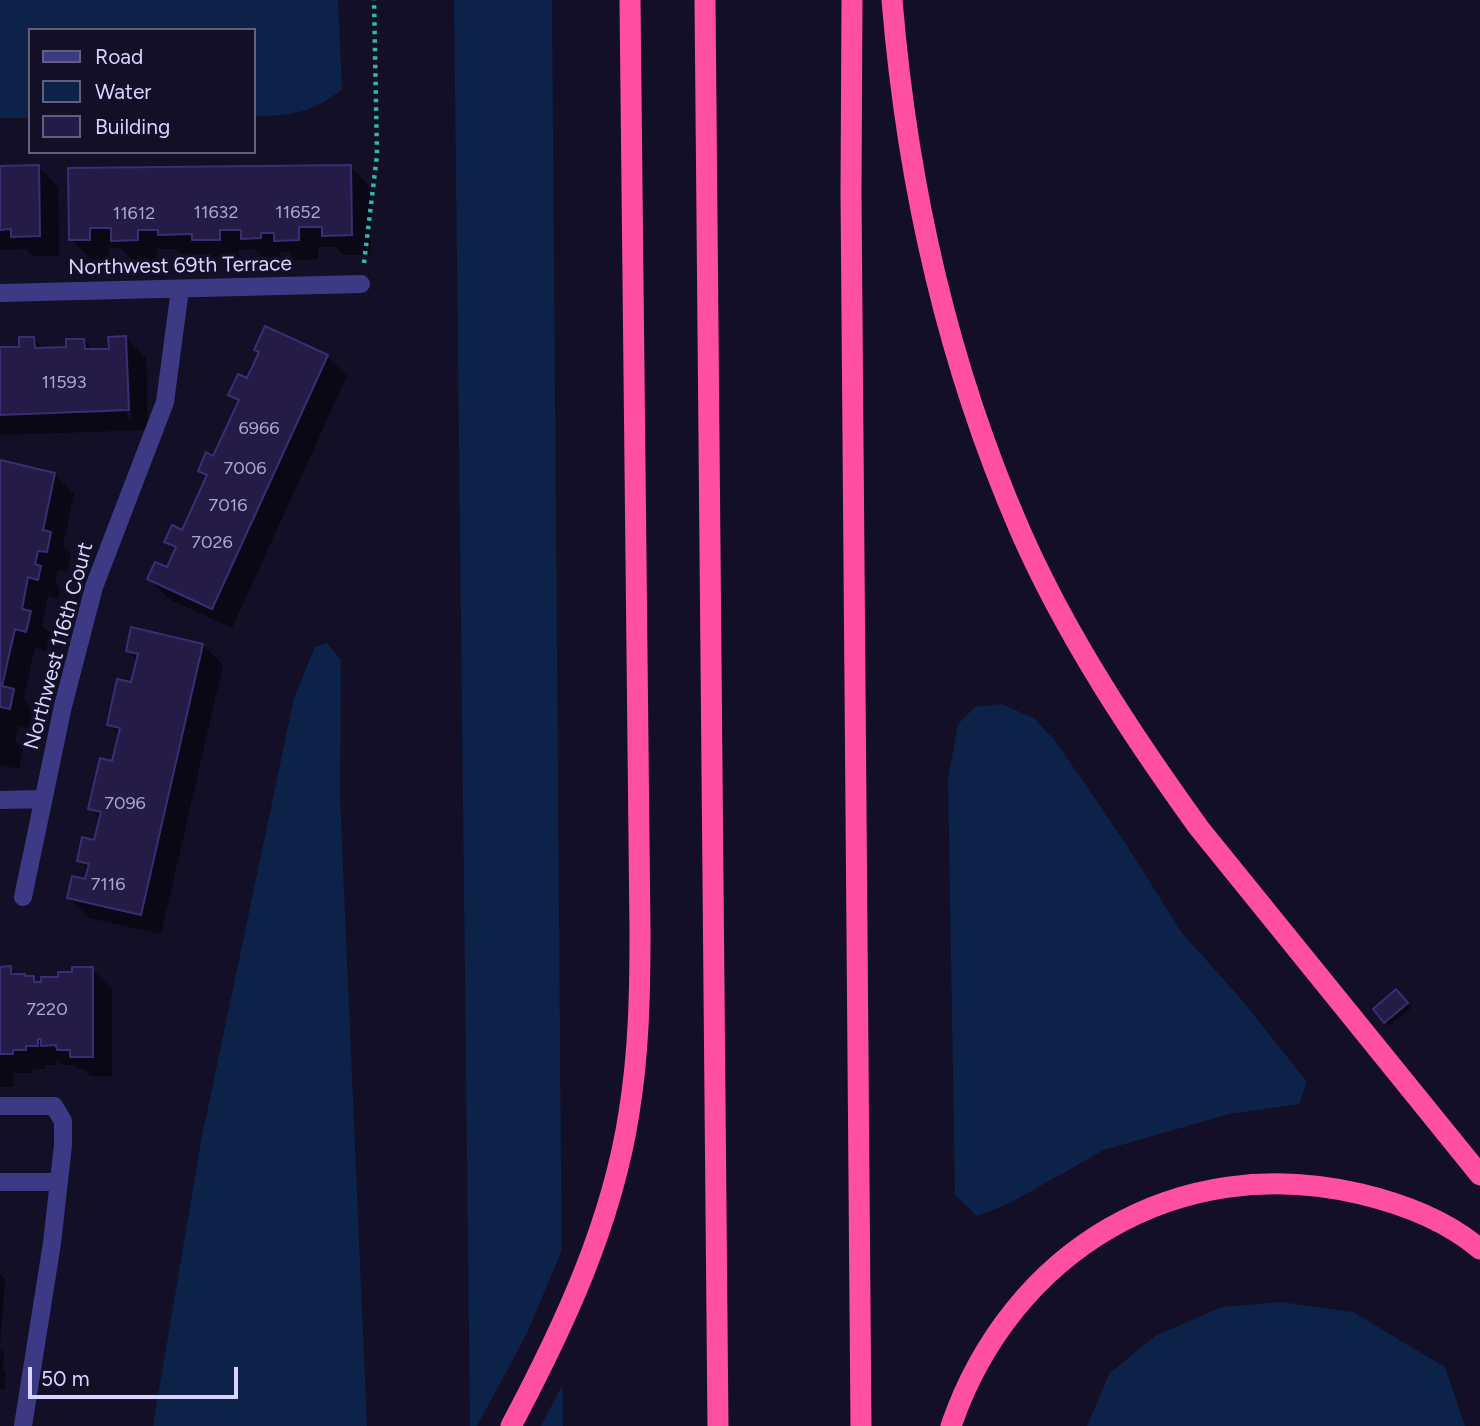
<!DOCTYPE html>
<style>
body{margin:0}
#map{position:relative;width:1480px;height:1426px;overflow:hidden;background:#130f26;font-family:Figtree,sans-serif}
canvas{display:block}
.legend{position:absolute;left:28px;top:28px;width:228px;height:126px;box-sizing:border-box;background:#130f26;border:2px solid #625e7d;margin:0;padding:9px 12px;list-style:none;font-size:21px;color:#d9d4ff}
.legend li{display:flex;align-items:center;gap:14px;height:35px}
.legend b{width:35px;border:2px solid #625e7d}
.scale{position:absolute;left:28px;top:1367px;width:210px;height:32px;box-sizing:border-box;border:4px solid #d9d4ff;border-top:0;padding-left:9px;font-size:21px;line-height:24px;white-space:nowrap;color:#d9d4ff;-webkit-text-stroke:5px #130f26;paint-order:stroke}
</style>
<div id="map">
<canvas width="1480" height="1426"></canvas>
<ul class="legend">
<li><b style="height:9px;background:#3d3a85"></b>Road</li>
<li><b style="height:19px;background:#0c2248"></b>Water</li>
<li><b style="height:19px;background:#241b47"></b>Building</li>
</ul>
<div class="scale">50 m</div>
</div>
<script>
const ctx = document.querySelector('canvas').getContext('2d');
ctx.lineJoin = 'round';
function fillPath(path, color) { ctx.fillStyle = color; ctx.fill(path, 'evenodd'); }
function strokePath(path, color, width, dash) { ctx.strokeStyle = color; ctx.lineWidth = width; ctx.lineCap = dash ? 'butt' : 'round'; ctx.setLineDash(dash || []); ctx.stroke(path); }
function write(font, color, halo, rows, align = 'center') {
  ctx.font = font + ' Figtree,sans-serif'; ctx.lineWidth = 7; ctx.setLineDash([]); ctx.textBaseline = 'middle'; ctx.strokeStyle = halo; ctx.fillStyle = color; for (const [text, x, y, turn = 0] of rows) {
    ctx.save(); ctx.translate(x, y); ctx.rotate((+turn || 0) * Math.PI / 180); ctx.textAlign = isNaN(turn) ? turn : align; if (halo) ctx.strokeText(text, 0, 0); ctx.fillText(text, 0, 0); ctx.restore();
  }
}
fillPath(new Path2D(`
 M 0,0 L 338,0 L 342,90 C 310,113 293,116 254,116 L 254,30 L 30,30 L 30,118 L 0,118 Z
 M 454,0 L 552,0 L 563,1426 L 470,1426 Z
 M 327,643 L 341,660 L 340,797 L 367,1426 L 153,1426 L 201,1141 L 294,698 L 315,647 Z
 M 1001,704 L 1034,718 L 1056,742 L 1122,838 L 1182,933 L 1241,999 L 1307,1082 L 1299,1104 L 1229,1114 L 1104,1150 L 1010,1203 L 977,1216 L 955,1195 L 948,779 L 958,724 L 975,707 Z
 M 1281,1302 L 1353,1312 L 1445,1367 L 1465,1426 L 1087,1426 L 1109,1374 L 1155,1336 L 1222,1307 Z`), '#0c2248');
fillPath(new Path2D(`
 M 565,1243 L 566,1378 L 541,1426 L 477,1426 L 527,1333 Z`), '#130f26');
fillPath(new Path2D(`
 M 38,167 L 58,187 L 59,256 L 33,256 L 26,249 L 0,250 L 0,168 Z
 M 350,167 L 370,187 L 371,255 L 344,255 L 336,247 L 318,247 L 318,259 L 295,260 L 288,252 L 280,253 L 281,258 L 263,258 L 254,249 L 239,250 L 239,259 L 213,259 L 208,254 L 180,254 L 175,249 L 157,249 L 157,260 L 133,260 L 120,248 L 109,248 L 109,259 L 90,259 L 71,239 L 70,169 Z
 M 126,338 L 146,358 L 148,430 L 0,435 L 0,349 L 21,348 L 34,339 L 45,350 L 68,349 L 84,340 L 94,351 L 110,350 ZM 126,368 L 129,368 L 131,419 L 127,419 Z
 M 256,349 L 327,356 L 347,376 L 232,628 L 169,599 L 149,579 L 168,570 L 176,552 L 166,542 L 183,532 L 208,478 L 200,471 L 214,458 L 239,404 L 230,395 L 248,380 L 260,354 Z
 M 0,462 L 54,474 L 74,494 L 63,546 L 71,554 L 67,571 L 58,570 L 55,582 L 60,588 L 58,599 L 48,596 L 42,625 L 50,633 L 46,651 L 35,648 L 23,700 L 33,710 L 29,728 L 19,726 L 15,741 L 23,749 L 19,769 L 0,765 Z
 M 203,645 L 223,665 L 161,934 L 89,918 L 69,898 L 87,882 L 89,871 L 79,860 L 96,842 L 101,819 L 90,808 L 114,764 L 120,736 L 109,725 L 133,684 L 138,661 L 127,651 Z
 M 0,968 L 10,968 L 18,976 L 33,978 L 39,984 L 92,969 L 112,989 L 112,1076 L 91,1076 L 84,1069 L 78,1069 L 74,1065 L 63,1065 L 57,1060 L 57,1065 L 45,1065 L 45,1069 L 33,1069 L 32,1073 L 14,1073 L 13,1087 L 0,1087 Z
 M 1400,996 L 1411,1008 L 1389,1026 L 1385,1021 Z
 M 0,1274 L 5,1279 L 0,1346 Z
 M 0,1349 L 4,1353 L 3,1370 L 6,1373 L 5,1389 L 0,1389 L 0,1392 Z`), '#0007');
const building = new Path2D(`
 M 39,165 L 40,236 L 11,237 L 11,229 L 0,230 L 0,166 Z
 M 351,165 L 352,235 L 322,236 L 322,227 L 299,227 L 299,240 L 274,241 L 274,233 L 261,233 L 261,238 L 241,239 L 241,230 L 220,230 L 220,240 L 192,240 L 192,234 L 158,235 L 158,230 L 138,230 L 138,240 L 111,241 L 111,228 L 90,228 L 90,240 L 69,240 L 68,168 Z
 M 265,326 L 328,355 L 212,609 L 147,579 L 155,562 L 167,567 L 176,547 L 164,542 L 172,525 L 182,530 L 207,475 L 198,471 L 206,452 L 213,456 L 239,400 L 228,395 L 238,374 L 247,378 L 259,352 L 254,350 Z
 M 126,336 L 129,410 L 0,415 L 0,347 L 19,347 L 19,337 L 34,337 L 35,348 L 66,347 L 66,339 L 84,339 L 85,349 L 109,349 L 108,337 Z
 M 0,460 L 55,473 L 43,530 L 51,532 L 47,552 L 38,551 L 35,564 L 41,566 L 38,580 L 28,577 L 22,609 L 31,611 L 26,632 L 15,629 L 2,686 L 14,689 L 10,709 L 0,707 Z
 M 131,627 L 203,644 L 141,915 L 67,898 L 72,876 L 85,879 L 89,864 L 77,861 L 82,837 L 94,840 L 101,812 L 88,809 L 100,758 L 112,761 L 120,728 L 107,725 L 117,679 L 131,682 L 138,654 L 126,651 Z
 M 11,966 L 11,974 L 25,974 L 25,976 L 34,976 L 34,982 L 41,982 L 41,977 L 58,977 L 58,972 L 72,972 L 72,967 L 93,967 L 93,1057 L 70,1057 L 70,1050 L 57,1050 L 56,1045 L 41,1046 L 41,1039 L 38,1039 L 38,1046 L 26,1046 L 26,1050 L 13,1050 L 13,1054 L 0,1054 L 0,967 Z
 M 1396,989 L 1408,1003 L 1384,1023 L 1373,1009 Z`);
fillPath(building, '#241b47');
strokePath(building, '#3b2d73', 2);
strokePath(new Path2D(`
 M 364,263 L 377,155 L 374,0`), '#2fb8b0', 4.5, [3.5, 5]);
strokePath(new Path2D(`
 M 0,293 L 361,284
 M 0,800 L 43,799
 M 23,897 L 63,706 L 94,587 L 165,402 L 180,289
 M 0,1106 L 54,1106 L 63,1121 L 63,1145 L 52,1243 L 23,1426
 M 0,1182 L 59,1182`), '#3d3a85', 18);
strokePath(new Path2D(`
 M 705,0 L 718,1426
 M 852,0 L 851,193 L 861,1426
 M 892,0 C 907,181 947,362 1019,528 C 1065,634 1132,735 1199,828 L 1480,1175
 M 511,1426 C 563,1328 612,1224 629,1113 C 639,1052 640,992 640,931 L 630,0
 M 951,1426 C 1011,1251 1178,1150 1361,1194 C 1403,1204 1446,1220 1480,1249`), '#ff4fa3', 21);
write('18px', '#aca6d1', null, [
 ["11632",216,213],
 ["11652",298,213],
 ["11612",134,214],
 ["11593",64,383],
 ["6966",259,429],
 ["7006",245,469],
 ["7016",228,506],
 ["7026",212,543],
 ["7096",125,804],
 ["7116",108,885],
 ["7220",47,1010]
]);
write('21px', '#d9d4ff', '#130f26', [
 ["Northwest 69th Terrace",180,266,-1],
 ["Northwest 116th Court",59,646,-75]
]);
</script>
